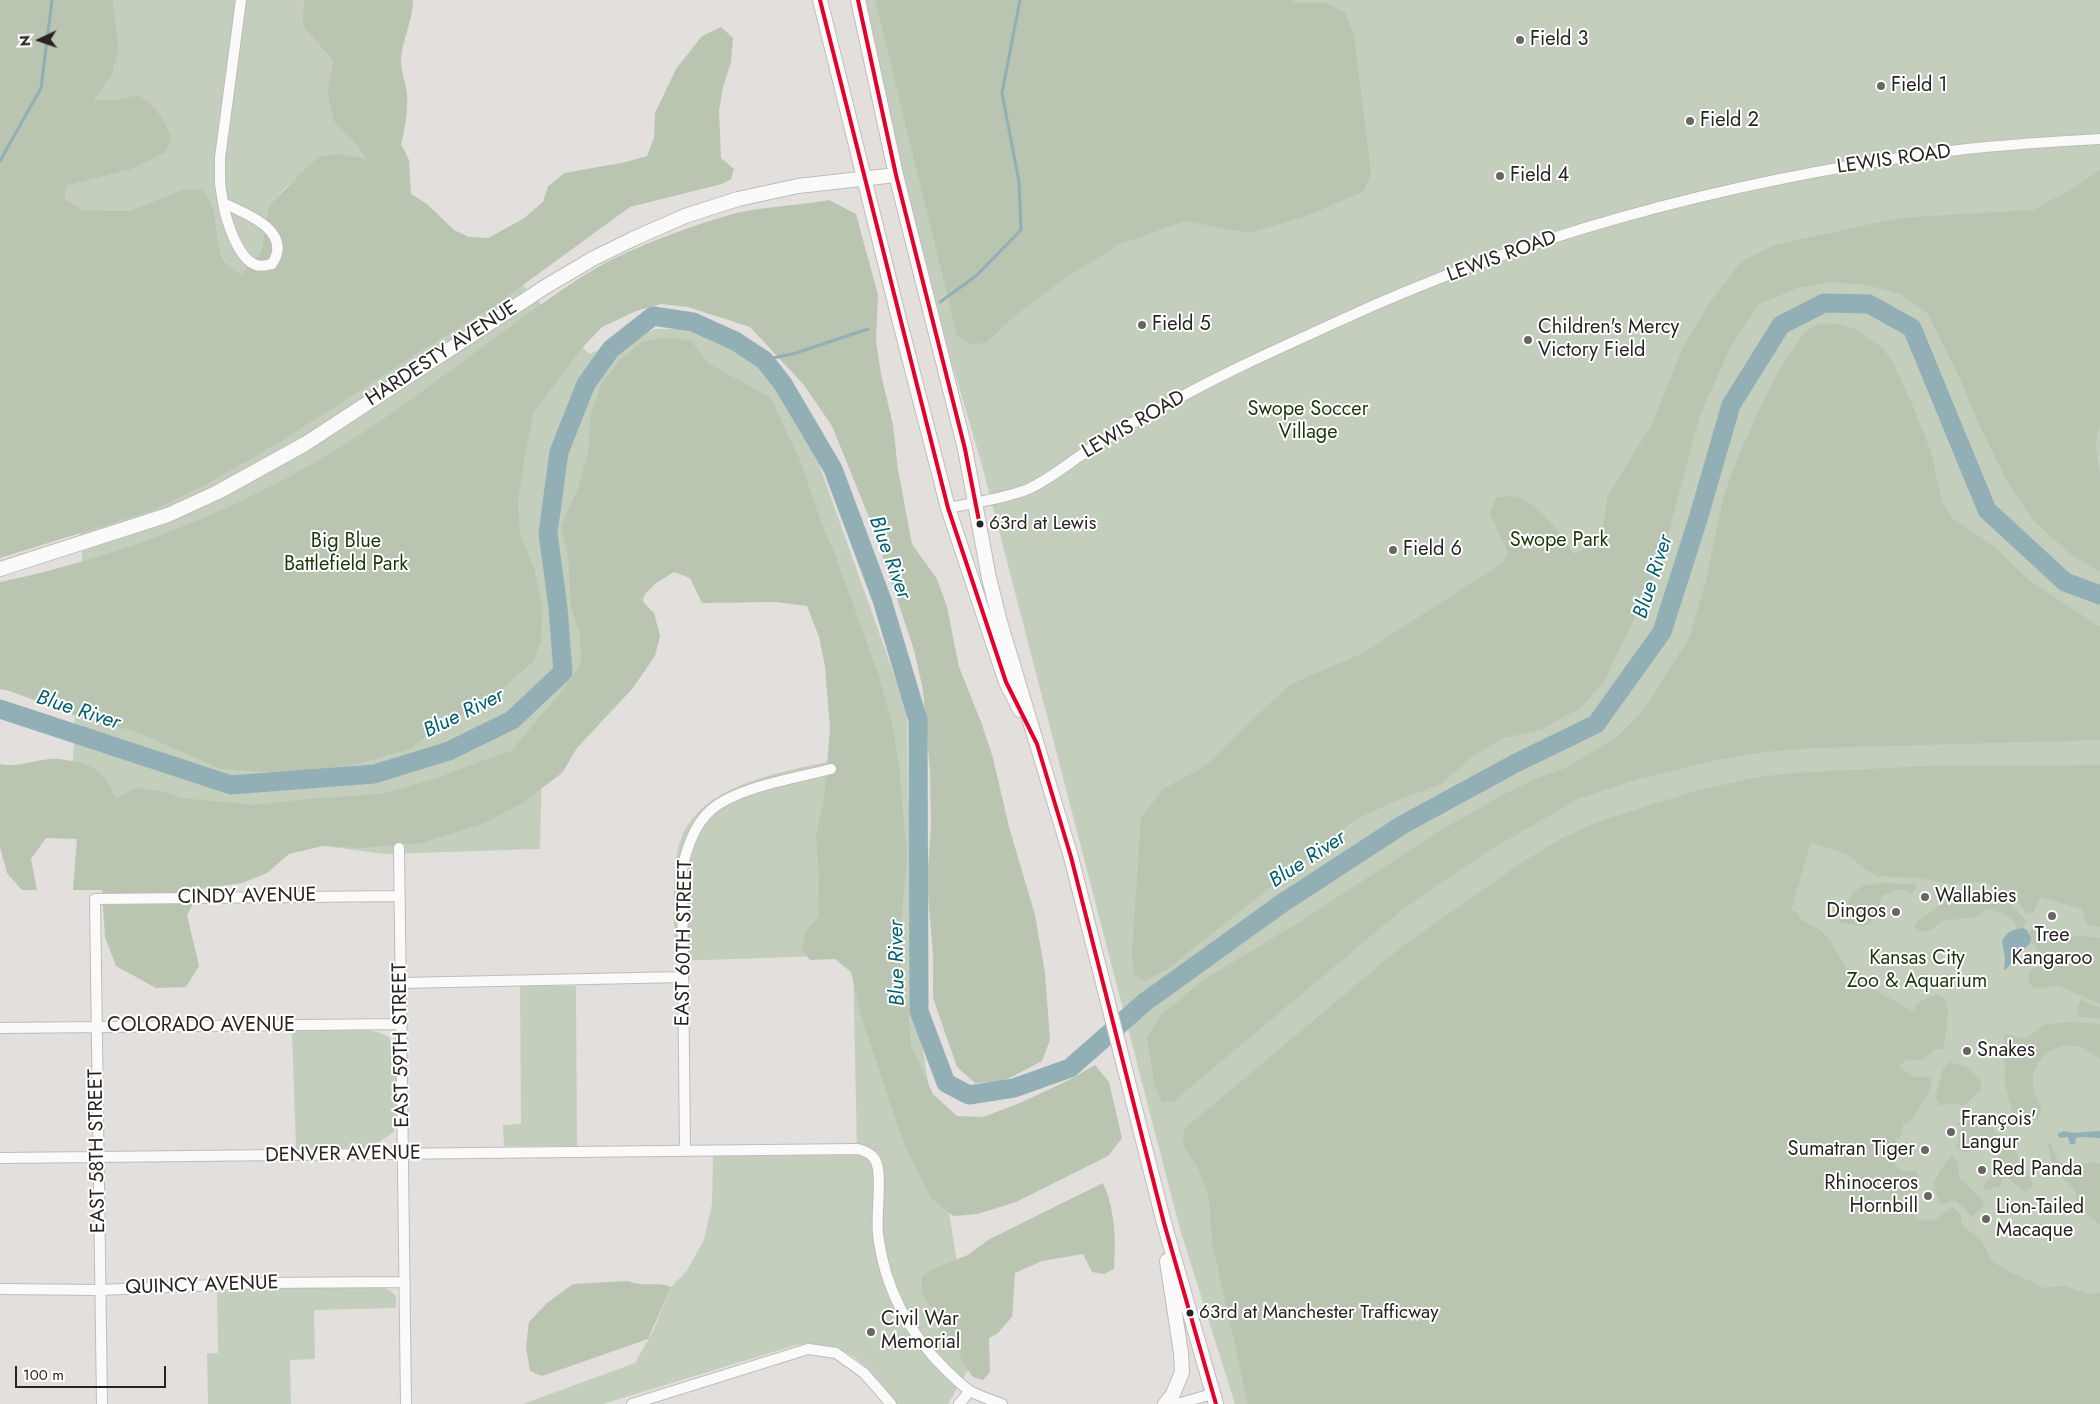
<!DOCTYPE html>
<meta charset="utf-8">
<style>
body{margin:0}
#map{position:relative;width:2100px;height:1404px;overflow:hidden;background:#e3dfdc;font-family:Jost,sans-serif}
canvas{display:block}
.north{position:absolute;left:15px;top:15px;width:50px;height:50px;-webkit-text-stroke:4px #fff;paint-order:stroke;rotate:267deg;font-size:14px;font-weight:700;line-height:20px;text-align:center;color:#272422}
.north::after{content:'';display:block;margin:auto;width:18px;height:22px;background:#272422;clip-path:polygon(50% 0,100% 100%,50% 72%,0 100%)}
.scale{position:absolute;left:15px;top:1366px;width:151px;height:22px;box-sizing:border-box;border:2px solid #272422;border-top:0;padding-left:6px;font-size:15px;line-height:18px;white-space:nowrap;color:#272422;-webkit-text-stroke:4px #fff;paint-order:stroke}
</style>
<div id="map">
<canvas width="2100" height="1404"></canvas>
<div class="north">N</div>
<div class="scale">100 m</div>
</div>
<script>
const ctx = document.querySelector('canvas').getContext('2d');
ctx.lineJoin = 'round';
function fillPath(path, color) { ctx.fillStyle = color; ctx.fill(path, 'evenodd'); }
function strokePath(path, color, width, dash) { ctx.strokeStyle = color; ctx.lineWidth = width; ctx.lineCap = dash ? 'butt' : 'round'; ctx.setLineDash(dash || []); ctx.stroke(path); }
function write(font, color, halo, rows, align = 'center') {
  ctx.font = font + ' Jost,sans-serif'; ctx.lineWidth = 4; ctx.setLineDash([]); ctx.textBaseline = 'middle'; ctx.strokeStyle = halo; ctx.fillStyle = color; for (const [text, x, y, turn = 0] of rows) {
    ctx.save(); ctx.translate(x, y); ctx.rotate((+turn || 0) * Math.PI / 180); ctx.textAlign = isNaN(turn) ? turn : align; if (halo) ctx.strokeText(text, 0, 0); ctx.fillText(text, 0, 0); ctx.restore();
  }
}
fillPath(new Path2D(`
 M 113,0 L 306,0 L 304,1 L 302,25 L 333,61 L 327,90 L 352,140 L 368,160 L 340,154 L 301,175 L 284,189 L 269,205 L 261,252 L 241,274 L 230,270 L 218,248 L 212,205 L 182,190 L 128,211 L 84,210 L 65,199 L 66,186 L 132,169 L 165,153 L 172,138 C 164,119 156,105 138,95 L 115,100 L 92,100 L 112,75 L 119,49 Z
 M 858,0 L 2100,0 L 2100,1404 L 1235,1404 L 1180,1229 L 982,465 L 896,175 Z
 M 512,274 L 589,354 L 656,329 L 721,329 L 754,350 L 819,464 L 907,711 L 908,793 L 923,1051 L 973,1362 L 948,1404 L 897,1404 C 867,1365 849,1340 796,1345 L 603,1404 L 523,1404 L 635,1363 L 653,1331 L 671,1287 L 686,1272 L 704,1240 L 712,1204 L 713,1156 L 857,1155 L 853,955 L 675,961 C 675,930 670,867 681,839 C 703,780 792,771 845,758 L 834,581 L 651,553 L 632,676 L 543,730 L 540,849 L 384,854 L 111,817 L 71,809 L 82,555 L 79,525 Z
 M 520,986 L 576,986 L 577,1146 L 504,1146 L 503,1125 L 521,1124 Z
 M 360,1029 L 378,1032 L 389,1037 C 400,1065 398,1102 394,1132 L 379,1142 L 364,1148 L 296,1149 L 292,1030 Z
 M 382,1287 L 391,1291 L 396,1296 L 396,1308 L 314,1310 L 315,1359 L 290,1360 L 291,1404 L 208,1404 L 207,1354 L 218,1353 L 217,1289 Z`), '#c4cebd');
fillPath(new Path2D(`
 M 0,0 L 113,0 L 119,49 L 112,75 L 93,100 L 115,100 L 138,95 C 156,105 164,119 172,138 L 165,153 L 132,169 L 66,186 L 65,199 L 84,210 L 128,211 L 182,190 L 202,189 C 205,194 210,200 212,206 C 220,231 211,261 241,274 L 261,252 L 269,205 L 318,157 L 340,154 L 367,159 L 352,140 L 334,121 L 327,90 L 333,61 L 302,25 L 304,1 L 306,0 L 413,0 C 413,21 402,39 401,60 C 401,72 406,83 407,95 C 408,111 405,128 401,144 L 409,160 L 411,194 L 427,204 L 454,230 L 469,237 L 488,238 L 523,219 L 543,202 L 548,186 L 565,173 L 626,162 L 647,156 L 654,138 L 655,113 L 676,69 L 702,36 L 721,27 L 733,38 L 731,62 L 723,87 L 719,111 L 721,158 L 734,169 L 731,179 L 722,184 L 630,207 L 490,309 L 430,345 L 280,442 L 205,485 L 151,511 L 0,558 Z
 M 875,0 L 1292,0 L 1295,3 L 1325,3 L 1345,12 L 1354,36 L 1371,174 L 1363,192 L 1303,217 L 1249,233 L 1185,221 L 1120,244 L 1065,278 L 1016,315 L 986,343 L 970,344 L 957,335 Z
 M 2100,169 L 2100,426 C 2092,443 2098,457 2100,475 C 2100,506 2100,541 2100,572 L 2070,554 L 2034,521 L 2009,485 L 1978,422 L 1957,372 L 1928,314 L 1900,294 L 1867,285 L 1833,282 L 1797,288 L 1758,305 L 1731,346 L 1700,415 L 1661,561 L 1604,682 L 1580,708 L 1543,729 L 1504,738 L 1473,756 L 1441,784 L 1398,800 L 1356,819 L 1166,970 L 1144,981 L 1134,975 L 1132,951 L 1141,818 L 1163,789 L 1205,766 L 1289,685 L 1361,654 L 1504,562 L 1508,552 L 1490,514 L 1496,497 C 1502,497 1510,496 1516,497 C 1539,503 1561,535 1574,554 L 1594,544 L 1603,529 L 1607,497 L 1652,424 L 1682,350 L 1709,303 L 1741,262 L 1775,245 L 1898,218 L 2033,210 L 2076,187 Z
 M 829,200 L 856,214 L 878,295 L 876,341 L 881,374 L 893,425 L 898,470 L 912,544 L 937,579 L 947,607 L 959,667 L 981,722 L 993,758 L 1009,827 L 1035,915 L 1045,973 L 1050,1040 L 1042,1061 L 1004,1081 L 975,1083 L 957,1067 L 933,998 L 933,954 L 927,881 L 931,826 L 930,772 L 923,690 L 914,650 L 873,527 L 832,426 L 804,385 L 750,327 L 688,307 L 661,304 L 636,311 L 602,327 L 582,348 L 534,412 L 525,454 L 518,502 L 520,533 L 534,569 L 542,603 L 541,640 L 534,661 L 482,706 L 443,723 L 410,749 L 361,763 L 317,770 L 278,773 L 220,769 L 137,732 L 79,717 L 10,691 L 0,689 L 0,582 C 136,554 268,498 382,420 C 433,385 482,346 533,310 C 556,294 581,276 607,262 C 643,244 693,225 733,214 C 764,206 797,206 829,200 Z
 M 1819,323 L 1838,324 L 1855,329 L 1883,348 L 1893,363 L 1913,406 L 1931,452 L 1942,502 L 1952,518 L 1996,548 L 2029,580 L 2100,627 L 2100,740 L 1812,748 L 1765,752 L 1717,760 L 1638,779 L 1580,798 L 1488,851 L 1403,909 L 1174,1101 L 1162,1102 L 1155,1087 L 1147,1038 L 1159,1017 L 1206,978 L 1301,921 L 1438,832 L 1502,795 L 1537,778 L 1568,767 L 1619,735 L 1644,709 L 1689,638 L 1705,584 L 1724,495 L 1738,457 L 1761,406 L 1778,371 L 1793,349 L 1805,332 Z
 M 665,338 L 690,340 L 709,364 L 770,397 L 800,460 L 822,525 L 834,552 L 879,676 L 892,724 L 899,764 L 907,856 L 899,944 L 909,1016 L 911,1046 L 933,1094 L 957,1116 L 983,1117 L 1020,1103 L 1069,1080 L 1095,1065 L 1109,1082 L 1122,1138 L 1108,1156 L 1016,1202 L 977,1214 L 953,1216 L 931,1198 L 905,1147 L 862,1019 L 851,972 L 835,959 L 810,960 L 801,949 L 807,929 L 818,917 L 819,877 L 816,835 L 824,800 L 830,729 L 825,666 L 819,637 L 807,606 L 776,602 L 702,603 L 690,578 L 674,572 L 656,583 L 640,599 L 654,613 L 660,636 L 655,656 L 632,689 L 577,748 L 562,773 L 521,804 L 482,824 L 421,843 L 362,848 L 323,846 L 289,854 L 267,873 L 242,883 L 201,889 L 187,915 L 199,966 L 186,987 L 156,988 L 116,966 L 105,937 L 102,890 L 73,890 L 77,839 L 46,838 L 31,859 L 37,890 L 22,890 L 7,873 L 0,847 L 0,764 C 17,768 34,760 51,759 C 60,758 85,763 93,768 C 104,774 111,787 116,799 L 135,788 L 162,791 L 181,798 L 255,805 L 308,799 L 380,794 L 438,778 L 468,766 L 511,751 L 564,689 L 581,663 L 580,634 L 571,607 L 568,555 L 561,526 L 579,486 L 588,451 L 591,413 L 602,383 L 619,361 L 642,342 Z
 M 2100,765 L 2100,927 L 2086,924 L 2082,909 L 2040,897 L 2033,913 L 2026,913 L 2013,896 L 1992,889 L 1986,882 L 1949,884 L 1919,878 L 1877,876 L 1865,869 L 1847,854 L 1811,842 L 1791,910 L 1797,912 L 1802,920 L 1820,930 L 1829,939 L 1852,977 L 1913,1011 C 1918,1002 1922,1000 1932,996 C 1958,987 1944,1041 1944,1049 L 1936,1049 L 1923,1060 L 1907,1060 L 1899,1066 L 1913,1077 L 1932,1077 L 1929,1093 L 1926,1098 L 1912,1119 L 1903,1125 C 1902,1128 1903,1131 1902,1133 C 1900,1138 1894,1142 1893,1147 C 1889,1163 1899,1175 1915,1170 L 1917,1172 L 1919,1188 C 1911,1199 1907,1210 1919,1220 L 1928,1221 L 1935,1220 L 1952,1207 L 1961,1215 C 1960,1229 1974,1232 1981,1241 C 1986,1247 1988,1257 1994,1262 C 2007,1273 2024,1278 2040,1285 L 2042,1288 L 2066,1286 L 2087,1294 L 2100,1293 L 2100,1404 L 1248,1404 L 1212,1242 L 1209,1198 L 1199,1170 L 1183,1145 L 1184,1129 L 1400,948 L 1521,863 L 1562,838 L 1600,821 L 1695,791 L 1758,777 L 1795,773 L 1925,766 Z
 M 1879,883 L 1916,884 L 1915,890 L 1912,894 C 1902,885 1892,891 1882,896 L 1879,907 L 1873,913 L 1872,921 L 1864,927 L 1839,922 L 1840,917 L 1844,917 C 1850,894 1853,886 1879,883 Z
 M 1965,888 L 1975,889 L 2009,902 L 2027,922 L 2023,928 L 2016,929 L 2015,922 L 2002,913 L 1988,909 L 1976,917 L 1942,921 L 1932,929 L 1924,932 L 1915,928 L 1916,923 L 1943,903 L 1955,891 Z
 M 2033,926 L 2062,938 L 2081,936 L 2100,938 L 2100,1004 L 2057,985 L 2034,989 C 2029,982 2026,978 2030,970 L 2042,965 L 2035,946 L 2030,943 L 2029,933 Z
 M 2081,1000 L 2100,1008 L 2100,1018 L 2078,1017 L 2077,1007 Z
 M 2067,1022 L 2100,1024 L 2100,1060 C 2065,1023 2011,1065 2042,1108 L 2038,1120 L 2033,1120 L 2013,1113 L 2005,1086 L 2004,1034 L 2027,1039 L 2043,1025 Z
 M 1949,1062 L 1972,1069 L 1971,1073 L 1980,1078 L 1981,1089 L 1964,1106 L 1949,1103 L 1940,1106 L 1935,1097 L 1943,1069 Z
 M 1979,1115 L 1989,1120 C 1994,1129 1995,1137 2008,1137 L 2033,1184 L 2030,1190 L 2024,1192 L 2007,1177 L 2002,1179 L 2001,1186 L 1984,1190 L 1983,1187 L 1999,1166 L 1998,1155 L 1987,1145 L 1965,1153 L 1955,1147 L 1959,1143 L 1959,1132 L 1962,1128 L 1956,1123 L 1965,1120 L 1968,1116 Z
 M 2048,1144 L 2052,1144 C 2060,1183 2082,1157 2100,1164 L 2100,1225 L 2074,1203 L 2077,1198 C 2076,1187 2066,1183 2060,1175 C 2053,1167 2049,1155 2048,1144 Z
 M 1952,1155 L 1958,1162 L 1959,1178 L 1982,1199 L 1984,1206 L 1974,1215 L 1974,1218 L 1956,1201 L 1949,1201 L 1942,1205 L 1937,1200 L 1939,1197 L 1935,1193 L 1934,1181 L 1939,1174 L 1938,1173 Z
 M 1103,1183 C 1115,1209 1116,1240 1114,1269 L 1104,1274 L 1092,1272 L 1083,1254 L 1042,1261 L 1015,1273 L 1012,1317 L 998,1333 L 989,1338 L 990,1372 L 983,1380 L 973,1377 L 962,1362 L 957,1344 L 946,1338 L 939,1330 L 934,1312 L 921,1292 L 922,1276 L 937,1267 L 968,1255 L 988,1240 Z
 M 628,1281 C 645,1288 658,1281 671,1287 L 648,1339 L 542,1376 L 530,1371 L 526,1347 L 529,1322 L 547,1303 L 573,1284 Z`), '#b9c4b1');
fillPath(new Path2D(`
 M 2023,928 L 2027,930 L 2031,938 L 2030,943 L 2006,969 L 2004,970 L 2005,958 L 2002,941 C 2007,932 2013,929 2023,928 Z
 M 2064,1131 L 2073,1133 L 2100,1131 L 2100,1138 L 2079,1137 L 2076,1138 L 2075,1144 L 2070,1144 L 2068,1137 L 2060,1138 L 2057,1134 Z`), '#92afb6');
strokePath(new Path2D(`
 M 0,161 L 41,88 L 52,0
 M 940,302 L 976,276 L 1021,230 L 1019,182 L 1002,93 L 1020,0
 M 764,360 L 796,353 L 868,329`), '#92afb6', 3);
strokePath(new Path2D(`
 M 0,709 L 231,785 L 374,774 L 449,751 L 512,720 L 563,672 L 558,608 L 548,533 L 559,452 L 586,384 L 611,349 L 653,316 L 693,322 L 735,341 L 764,360 L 783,384 L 833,469 L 882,600 L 918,720 L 919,1011 L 946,1083 L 969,1095 L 1014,1088 L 1070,1068 L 1145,1002 L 1281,904 L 1402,825 L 1516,763 L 1596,724 L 1662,632 L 1698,519 L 1731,405 L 1781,325 L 1824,303 L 1869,304 L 1912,328 L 1987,510 L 2065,582 L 2100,595`), '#92afb6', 19);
const street = new Path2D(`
 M 223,203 L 220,183 L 220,158 L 241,0
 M 223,203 C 245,213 294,231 272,264 C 266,265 261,267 256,265 C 238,259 226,220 223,203 Z
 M 948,508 C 974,503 1001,499 1026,490 C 1050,480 1071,461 1093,447 C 1117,431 1143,417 1168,404 C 1223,373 1282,347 1339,321 C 1529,233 1734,180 1941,152 C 1993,145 2047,142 2100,139
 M 399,848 L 406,1404
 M 402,983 L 683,977
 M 0,1028 L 402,1024
 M 685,1151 L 682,869 C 687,848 694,825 711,810 C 737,787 797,778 831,769
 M 0,1158 L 858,1149 C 869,1152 876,1156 878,1169 C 881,1190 876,1213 878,1234 C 884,1287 909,1334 947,1371 C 954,1377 962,1386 970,1391 C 979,1396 991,1400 1002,1404
 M 0,1289 L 100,1290 L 259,1283 L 405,1282
 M 102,1404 L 95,899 L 400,896
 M 632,1404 L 808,1349 L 836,1353 L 864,1373 L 891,1404
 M 959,1404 L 970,1391
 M 1177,1404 L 1212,1394`);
const secondary = new Path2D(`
 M 820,0 L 898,315 L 948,508 L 1006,682 L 1020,710
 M 858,0 L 896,175 L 965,449 L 989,578 L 1000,622 L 1071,857 L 1164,1223 L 1216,1404
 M 0,569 L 168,515 L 218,492 L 305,444 L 545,287 L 594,258 L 633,239 L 685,216 L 738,199 L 798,186 L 896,175
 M 1165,1404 L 1173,1394 L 1182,1372 L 1181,1353 L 1167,1261`);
strokePath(street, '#bfbcb9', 12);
strokePath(secondary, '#bfbcb9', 16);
strokePath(street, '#fbfafa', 10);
strokePath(secondary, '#fbfafa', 14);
strokePath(new Path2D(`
 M 820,0 L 948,508 L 1006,682 L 1037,744 L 1071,857 L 1164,1223 L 1216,1404
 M 858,0 L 896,175 L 965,449 L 980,526`), '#e4002b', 4);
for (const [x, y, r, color] of [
 [1520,40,5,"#696563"],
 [1881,86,5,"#696563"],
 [1690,121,5,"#696563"],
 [1500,176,5,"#696563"],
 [1142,325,5,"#696563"],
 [1528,340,5,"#696563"],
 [980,524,4.5,"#272422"],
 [1393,550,5,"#696563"],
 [1925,897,5,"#696563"],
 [1896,912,5,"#696563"],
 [2052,916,5,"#696563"],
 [1967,1051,5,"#696563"],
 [1951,1132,5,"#696563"],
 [1925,1150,5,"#696563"],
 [1982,1170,5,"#696563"],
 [1928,1196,5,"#696563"],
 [1986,1219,5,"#696563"],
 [1190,1313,4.5,"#272422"],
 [871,1332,5,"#696563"]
]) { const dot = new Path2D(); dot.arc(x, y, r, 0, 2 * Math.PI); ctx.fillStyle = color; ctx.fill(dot); strokePath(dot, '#fff', 2); }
write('19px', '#272422', '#fff', [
 ["63rd at Lewis",989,524],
 ["63rd at Manchester Trafficway",1199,1313]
], 'left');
write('20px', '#272422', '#fff', [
 ["Field 3",1530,40],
 ["Field 1",1891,86],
 ["Field 2",1700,121],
 ["Field 4",1510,176],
 ["Field 5",1152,325],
 ["Children's Mercy",1538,328],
 ["Victory Field",1538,351],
 ["Field 6",1403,550],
 ["Wallabies",1935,897],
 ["Dingos",1886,912,"right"],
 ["Tree",2052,936,"center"],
 ["Kangaroo",2052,959,"center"],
 ["Snakes",1977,1051],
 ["François'",1961,1120],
 ["Langur",1961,1143],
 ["Sumatran Tiger",1915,1150,"right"],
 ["Red Panda",1992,1170],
 ["Rhinoceros",1918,1184,"right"],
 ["Hornbill",1918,1207,"right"],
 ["Lion-Tailed",1996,1208],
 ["Macaque",1996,1231],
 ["Civil War",881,1320],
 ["Memorial",881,1343]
], 'left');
write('20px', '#272422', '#fff', [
 ["LEWIS ROAD",1894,160,-8],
 ["LEWIS ROAD",1502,257,-20],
 ["HARDESTY AVENUE",442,354,-33],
 ["LEWIS ROAD",1134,425,-30],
 ["CINDY AVENUE",247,897,-1],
 ["EAST 60TH STREET",685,943,-89],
 ["COLORADO AVENUE",201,1026],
 ["EAST 59TH STREET",402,1045,-91],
 ["EAST 58TH STREET",98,1151,-91],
 ["DENVER AVENUE",343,1155,-1],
 ["QUINCY AVENUE",202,1286,-2]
]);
write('20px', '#19380a', '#fff', [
 ["Swope Soccer",1308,410],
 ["Village",1308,433],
 ["Swope Park",1559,541],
 ["Big Blue",346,542],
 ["Battlefield Park",346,565],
 ["Kansas City",1917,959],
 ["Zoo & Aquarium",1917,982]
]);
write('italic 21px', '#005f70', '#fff', [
 ["Blue River",889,558,70],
 ["Blue River",1654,577,-72],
 ["Blue River",78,711,18],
 ["Blue River",464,714,-26],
 ["Blue River",1308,860,-33],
 ["Blue River",898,963,-91]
]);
</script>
